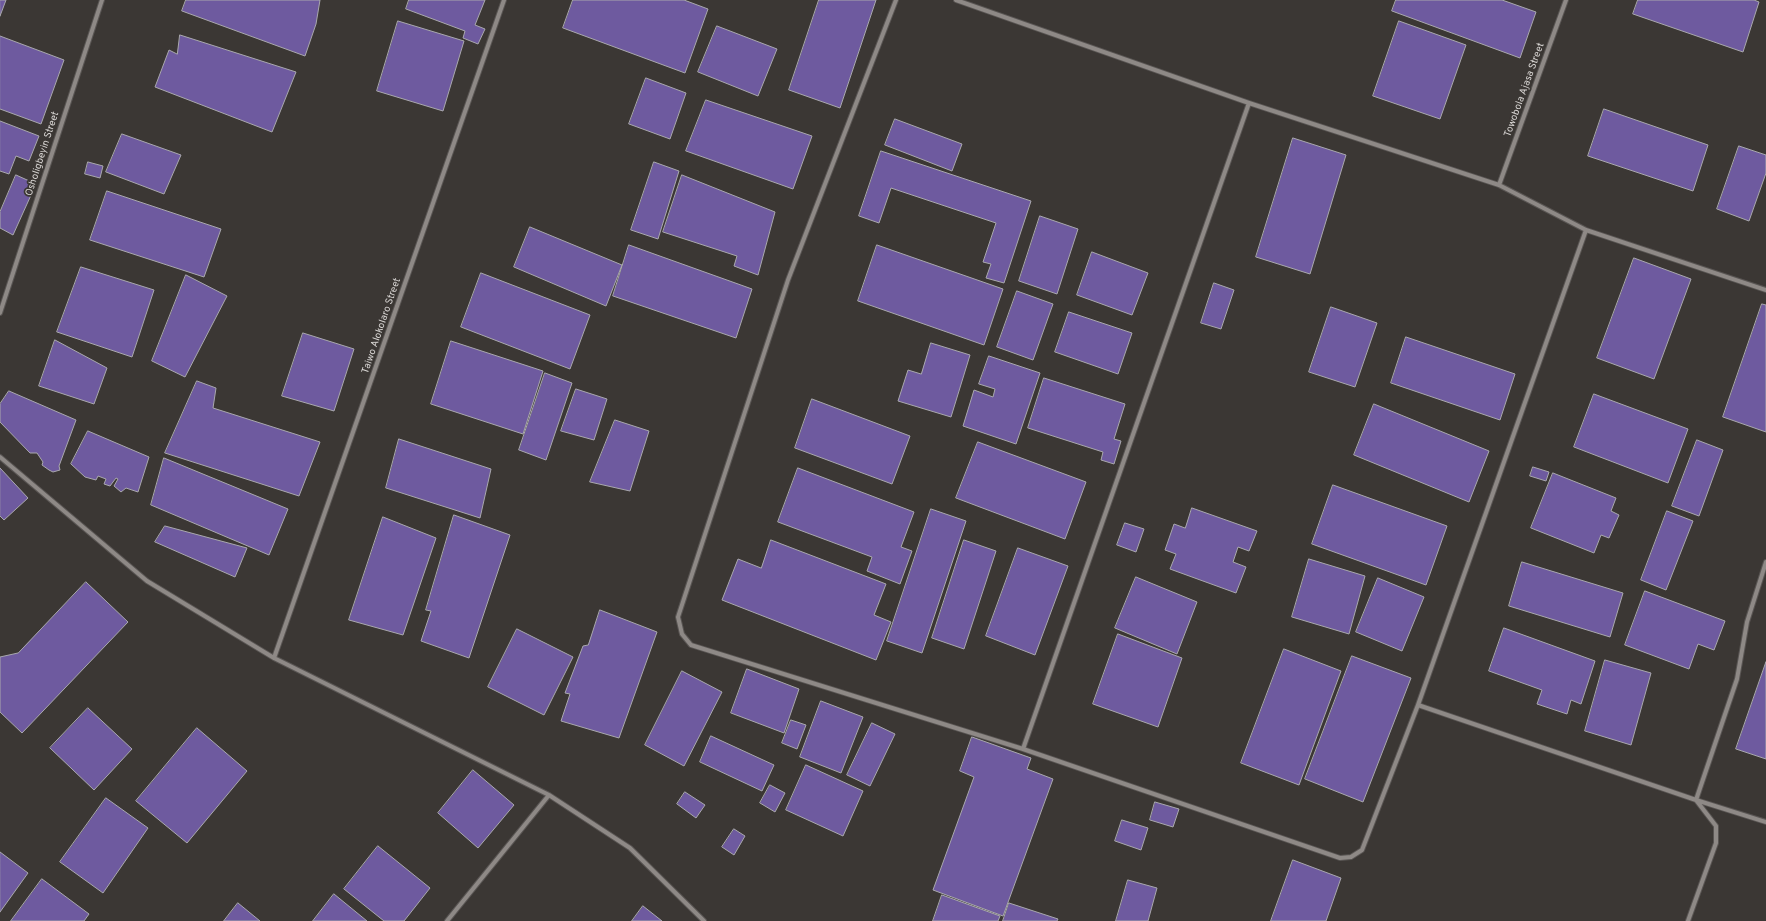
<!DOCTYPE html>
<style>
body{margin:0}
canvas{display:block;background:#3b3734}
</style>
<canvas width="1766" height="921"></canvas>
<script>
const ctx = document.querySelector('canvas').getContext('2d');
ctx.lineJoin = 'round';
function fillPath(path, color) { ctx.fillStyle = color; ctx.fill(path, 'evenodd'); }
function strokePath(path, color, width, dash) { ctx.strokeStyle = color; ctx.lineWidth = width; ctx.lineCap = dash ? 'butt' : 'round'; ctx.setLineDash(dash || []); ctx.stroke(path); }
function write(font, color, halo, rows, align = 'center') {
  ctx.font = font + ' Overpass,sans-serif'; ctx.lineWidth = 3.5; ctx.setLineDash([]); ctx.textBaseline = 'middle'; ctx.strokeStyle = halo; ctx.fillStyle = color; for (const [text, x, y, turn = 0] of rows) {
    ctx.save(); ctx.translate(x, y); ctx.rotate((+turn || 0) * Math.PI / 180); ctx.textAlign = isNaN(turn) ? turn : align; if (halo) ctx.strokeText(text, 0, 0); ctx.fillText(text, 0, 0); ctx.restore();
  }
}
const building = new Path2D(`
 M 0,0 L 6,0 L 0,16 Z
 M 186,0 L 320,0 L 316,24 L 305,56 L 182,11 Z
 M 409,0 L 485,0 L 475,25 L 485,29 L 478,44 L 463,38 L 465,31 L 406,9 Z
 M 573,0 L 684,0 L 708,9 L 685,73 L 563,28 Z
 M 819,0 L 876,0 L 840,108 L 789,90 Z
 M 1396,0 L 1502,0 L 1536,12 L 1520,58 L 1392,11 Z
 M 1638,0 L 1754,0 L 1759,2 L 1743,52 L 1633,14 Z
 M 398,21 L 464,41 L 443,111 L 377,91 Z
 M 1399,21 L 1466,45 L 1440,119 L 1373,96 Z
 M 717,26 L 777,49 L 758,96 L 698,72 Z
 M 180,35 L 296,72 L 272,132 L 155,87 L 169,50 L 177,54 Z
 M 0,36 L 64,60 L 41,124 L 0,109 Z
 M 646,78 L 686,93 L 670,139 L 629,124 Z
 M 706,100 L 812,136 L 793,189 L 686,151 Z
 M 1604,109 L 1708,145 L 1693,191 L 1588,156 Z
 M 895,119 L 962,144 L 952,171 L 885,145 Z
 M 0,121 L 39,136 L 29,161 L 16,156 L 9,174 L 0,171 Z
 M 122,134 L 181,155 L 164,194 L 106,172 Z
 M 1293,138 L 1346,155 L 1310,274 L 1256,257 Z
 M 1739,146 L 1766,155 L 1766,173 L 1749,221 L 1717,209 Z
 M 881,151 L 1031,201 L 1004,283 L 986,278 L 991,264 L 983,262 L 996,223 L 891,188 L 879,223 L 859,216 Z
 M 88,162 L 103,166 L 100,178 L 85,174 Z
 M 654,162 L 679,171 L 658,239 L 631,230 Z
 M 16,175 L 36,184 L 13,235 L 0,228 L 0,212 Z
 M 682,175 L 775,212 L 758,275 L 734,266 L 737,256 L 663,232 Z
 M 107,191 L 221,229 L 204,277 L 90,240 Z
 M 1040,216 L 1078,229 L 1057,294 L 1019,281 Z
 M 530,227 L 622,265 L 606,306 L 514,267 Z
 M 629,245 L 752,289 L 736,338 L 613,296 Z
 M 877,245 L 1003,289 L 984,345 L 858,301 Z
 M 1092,252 L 1148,273 L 1132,315 L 1077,295 Z
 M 1634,258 L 1691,279 L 1654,379 L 1597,358 Z
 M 81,267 L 154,290 L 132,357 L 57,332 Z
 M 481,273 L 590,315 L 570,369 L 461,327 Z
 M 186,275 L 227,296 L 185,377 L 152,361 Z
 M 1214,283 L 1234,290 L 1221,329 L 1201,323 Z
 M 1017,291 L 1053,304 L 1033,360 L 997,347 Z
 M 1762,304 L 1766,305 L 1766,432 L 1723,417 Z
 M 1331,307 L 1377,323 L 1355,387 L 1309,372 Z
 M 1069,312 L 1132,333 L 1118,374 L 1055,352 Z
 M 303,333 L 354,349 L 334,411 L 282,396 Z
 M 1406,337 L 1515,374 L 1500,420 L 1391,383 Z
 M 55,340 L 107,368 L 94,404 L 39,386 Z
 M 451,341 L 543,371 L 523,434 L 431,404 Z
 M 931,343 L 970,355 L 951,417 L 898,401 L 908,370 L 921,374 Z
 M 989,356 L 1040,373 L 1016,444 L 963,426 L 974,390 L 993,397 L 995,389 L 979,384 Z
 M 545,373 L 572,383 L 546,460 L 519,450 Z
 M 1044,378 L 1125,404 L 1114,439 L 1121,441 L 1114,464 L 1101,460 L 1103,452 L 1028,428 Z
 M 197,381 L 216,388 L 213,408 L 320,442 L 299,496 L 165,453 Z
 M 576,389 L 607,399 L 594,440 L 561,431 Z
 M 9,391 L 76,420 L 59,466 L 60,470 L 53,472 L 49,470 L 42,465 L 43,462 L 37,453 L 30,453 L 0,422 L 0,404 Z
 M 1594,394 L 1688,429 L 1668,483 L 1574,447 Z
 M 812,399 L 910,436 L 892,484 L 795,448 Z
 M 1374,404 L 1489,451 L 1469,502 L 1354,455 Z
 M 615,420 L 649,431 L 630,491 L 590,482 Z
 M 88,431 L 149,457 L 138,492 L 126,488 L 121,492 L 114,486 L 118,479 L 116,478 L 110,486 L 104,484 L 106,479 L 98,476 L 96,480 L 85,477 L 71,464 Z
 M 399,439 L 491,469 L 480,518 L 386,488 Z
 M 1697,440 L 1723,450 L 1699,516 L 1672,506 Z
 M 978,442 L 1086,482 L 1065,539 L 956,498 Z
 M 164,458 L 288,509 L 269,555 L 151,505 Z
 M 1533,467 L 1549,472 L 1546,481 L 1530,476 Z
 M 0,468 L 28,498 L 4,520 L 0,516 Z
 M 798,468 L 914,512 L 901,547 L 912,551 L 900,584 L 867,571 L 872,557 L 778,522 Z
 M 1553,473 L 1616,498 L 1611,511 L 1619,515 L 1609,538 L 1601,535 L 1594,553 L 1531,528 Z
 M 1333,485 L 1447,526 L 1426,585 L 1312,544 Z
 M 1192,508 L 1257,531 L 1249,551 L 1238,547 L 1233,562 L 1246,567 L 1236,593 L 1170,569 L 1176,554 L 1165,550 L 1174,524 L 1185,528 Z
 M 931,509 L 966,521 L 922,653 L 887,641 Z
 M 1667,511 L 1693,521 L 1666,590 L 1641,580 Z
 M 454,515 L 510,535 L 469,658 L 421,641 L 431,611 L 426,610 Z
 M 383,517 L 436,538 L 403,635 L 349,620 Z
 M 1125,523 L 1144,529 L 1136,552 L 1117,545 Z
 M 165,526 L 247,548 L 235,577 L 155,542 Z
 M 771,540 L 886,584 L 874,615 L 891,622 L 876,660 L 722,600 L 738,559 L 761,568 Z
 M 964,540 L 996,551 L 964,649 L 932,638 Z
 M 1018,548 L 1068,566 L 1035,655 L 986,636 Z
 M 1309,559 L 1365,576 L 1349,634 L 1292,617 Z
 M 1522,562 L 1623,593 L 1610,637 L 1509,606 Z
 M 1136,577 L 1197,602 L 1177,654 L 1115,628 Z
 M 1378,578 L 1424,597 L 1402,651 L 1356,632 Z
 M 86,582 L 128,622 L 22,733 L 0,712 L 0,657 L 18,653 Z
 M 1645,591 L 1725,621 L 1714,650 L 1698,644 L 1689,669 L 1625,645 Z
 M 600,610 L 657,632 L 619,738 L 561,721 L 570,694 L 565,693 L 583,646 L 588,645 Z
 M 1504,628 L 1595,661 L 1581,704 L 1571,700 L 1567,714 L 1537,704 L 1542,690 L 1489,671 Z
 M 517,629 L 573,657 L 544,715 L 488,687 Z
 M 1118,634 L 1182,658 L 1158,727 L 1093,704 Z
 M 1284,649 L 1341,671 L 1299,785 L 1241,763 Z
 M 1352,656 L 1411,678 L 1363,802 L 1305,779 Z
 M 1605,660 L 1651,673 L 1631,745 L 1585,731 Z
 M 1766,662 L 1766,759 L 1736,749 Z
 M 747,669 L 799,689 L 784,733 L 731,713 Z
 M 682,671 L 722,692 L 684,766 L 645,745 Z
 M 821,701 L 863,717 L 841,773 L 800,757 Z
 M 88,708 L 132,749 L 94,790 L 50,748 Z
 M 791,720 L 806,725 L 797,749 L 782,743 Z
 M 872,723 L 895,734 L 870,786 L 847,775 Z
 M 197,728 L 247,771 L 187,843 L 136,801 Z
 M 711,736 L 774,765 L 762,791 L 700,762 Z
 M 972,737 L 1031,758 L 1027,769 L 1053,779 L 1003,916 L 933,890 L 974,777 L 960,771 Z
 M 806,765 L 863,791 L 843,836 L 786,810 Z
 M 473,770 L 514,805 L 478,848 L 438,813 Z
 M 770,785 L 785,793 L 775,812 L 760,803 Z
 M 685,792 L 705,805 L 696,818 L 677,804 Z
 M 106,798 L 148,828 L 103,893 L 60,862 Z
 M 1155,802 L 1179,809 L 1173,827 L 1150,820 Z
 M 1122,820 L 1148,828 L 1141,850 L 1115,841 Z
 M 734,829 L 745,836 L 734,855 L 722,847 Z
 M 378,846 L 430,888 L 404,921 L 384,921 L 344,889 Z
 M 0,852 L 28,873 L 0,912 Z
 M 1293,860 L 1341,878 L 1326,921 L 1271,921 Z
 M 42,879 L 89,914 L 84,921 L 11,921 Z
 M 1128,880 L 1157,888 L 1148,921 L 1116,921 Z
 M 334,894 L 367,921 L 313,921 Z
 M 942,895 L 1000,916 L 998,921 L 933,921 Z
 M 238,903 L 260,921 L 224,921 Z
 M 1009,903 L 1058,919 L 1057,921 L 1003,921 Z
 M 643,906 L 662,921 L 632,921 Z`);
fillPath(building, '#6e5a9f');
strokePath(building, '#a9a8ad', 1);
const street = new Path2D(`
 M 896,0 L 788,280 L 678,617 L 682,634 L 691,645 L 1023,749 L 1340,858 L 1351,857 L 1362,850 L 1418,705 L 1586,230
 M 956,0 L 1249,103 L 1499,185 L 1586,230 L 1766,290
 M 1499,185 L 1566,0
 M 0,313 L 102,0
 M 0,457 L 147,581 L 274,658 L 549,795 L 630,848 L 704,921
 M 274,658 L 504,0
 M 1418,705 L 1696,800 L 1766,822
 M 1023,749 L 1249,103
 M 447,921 L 549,795
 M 1688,921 L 1716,843 L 1716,826 L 1696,800 L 1737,679 L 1747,622 L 1766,562`);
strokePath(street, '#595553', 6);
strokePath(street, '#8e8986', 4);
write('10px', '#d8d5d3', '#3b3734', [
 ["Towobola Ajasa Street",1525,90,-70],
 ["Osholigbeyin Street",43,154,-72],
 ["Taiwo Alokolaro Street",382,326,-71]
]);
</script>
